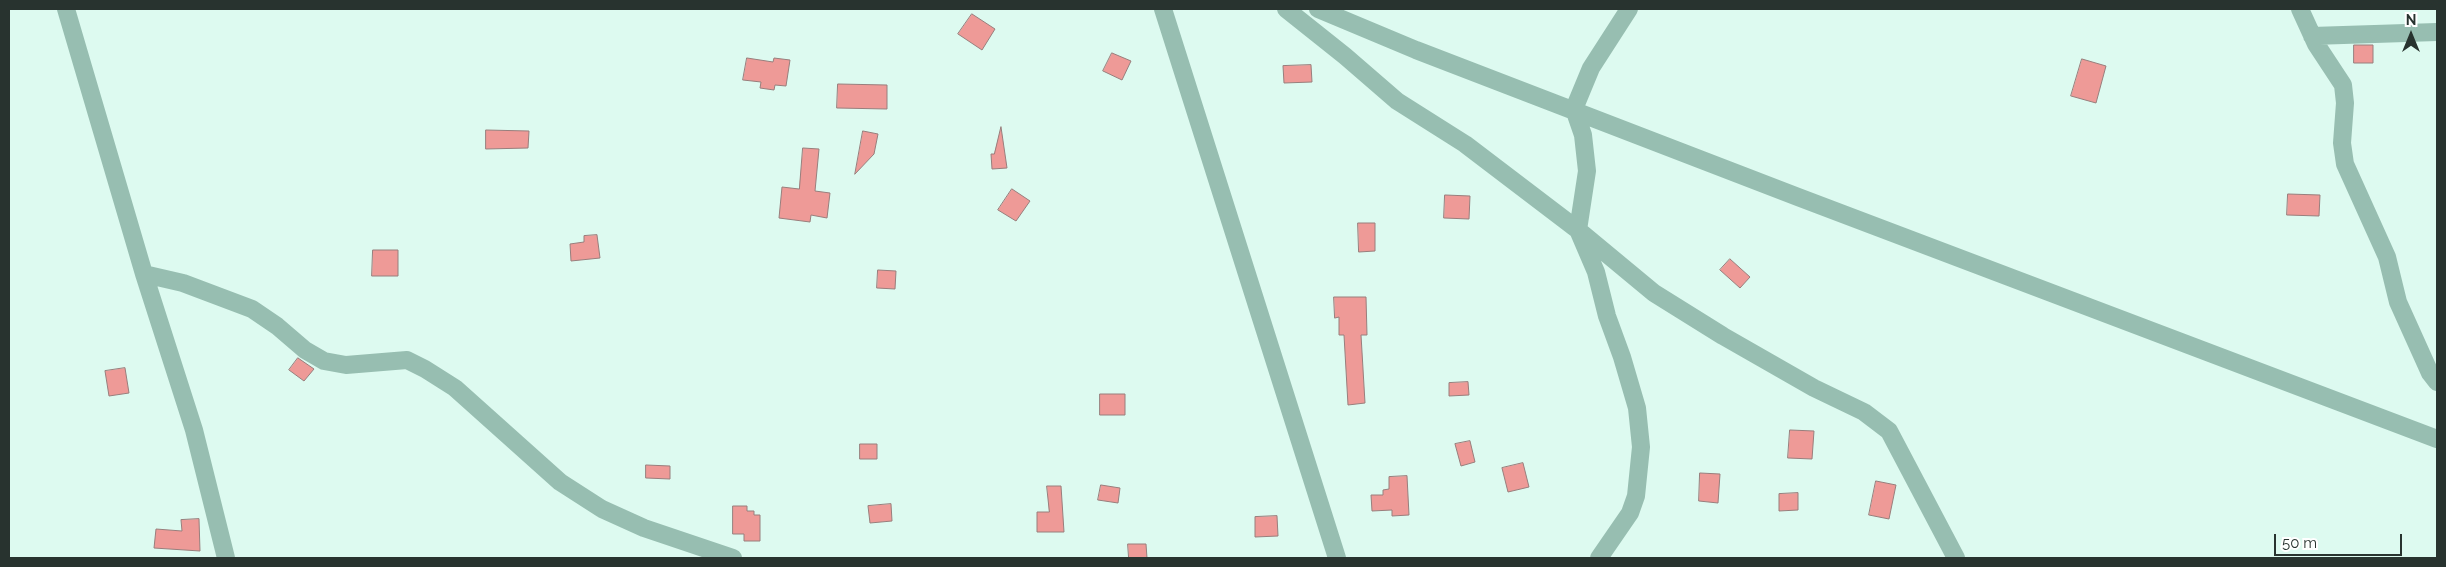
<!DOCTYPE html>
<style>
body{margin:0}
#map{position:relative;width:2446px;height:567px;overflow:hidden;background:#ddfaf0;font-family:Raleway,sans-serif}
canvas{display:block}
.frame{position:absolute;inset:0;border:10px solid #28332f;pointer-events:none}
.north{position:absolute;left:2386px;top:10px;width:50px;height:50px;-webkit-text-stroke:4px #fff;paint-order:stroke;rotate:0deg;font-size:14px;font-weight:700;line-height:20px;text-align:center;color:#28332f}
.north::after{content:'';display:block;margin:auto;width:18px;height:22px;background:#28332f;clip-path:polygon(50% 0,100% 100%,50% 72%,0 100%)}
.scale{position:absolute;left:2274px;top:534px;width:128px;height:22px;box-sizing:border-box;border:2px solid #28332f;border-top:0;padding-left:6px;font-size:15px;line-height:18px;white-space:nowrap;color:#28332f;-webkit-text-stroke:4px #fff;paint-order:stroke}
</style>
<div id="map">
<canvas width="2446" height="567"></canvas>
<div class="frame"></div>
<div class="north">N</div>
<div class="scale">50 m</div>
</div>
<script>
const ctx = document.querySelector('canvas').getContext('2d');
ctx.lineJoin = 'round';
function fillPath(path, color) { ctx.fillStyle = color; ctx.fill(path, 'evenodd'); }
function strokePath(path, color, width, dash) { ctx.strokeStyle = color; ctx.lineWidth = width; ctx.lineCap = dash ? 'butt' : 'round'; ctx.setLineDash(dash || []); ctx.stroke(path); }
const building = new Path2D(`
 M 972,14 L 995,29 L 982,50 L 958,34 Z
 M 2354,45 L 2373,45 L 2373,63 L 2354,63 Z
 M 1112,53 L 1131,61 L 1122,80 L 1103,71 Z
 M 747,58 L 773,62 L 774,58 L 790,60 L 786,86 L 775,85 L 774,90 L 760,88 L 761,82 L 743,80 Z
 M 2082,59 L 2106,66 L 2096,103 L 2071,96 Z
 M 1311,65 L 1312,82 L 1284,83 L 1283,66 Z
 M 838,84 L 887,85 L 887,109 L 837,108 Z
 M 1001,127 L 1007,168 L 992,169 L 991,154 L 994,154 Z
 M 486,130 L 529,131 L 528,148 L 486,149 Z
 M 863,131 L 878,134 L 874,154 L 855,174 Z
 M 803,148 L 819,149 L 815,191 L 830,193 L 827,218 L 811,215 L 810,222 L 779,218 L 782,187 L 799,189 Z
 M 1012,189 L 1030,201 L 1016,221 L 998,210 Z
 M 2288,194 L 2320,195 L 2319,216 L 2287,215 Z
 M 1445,195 L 1470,196 L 1469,219 L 1444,218 Z
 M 1358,223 L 1375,223 L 1375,251 L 1359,252 Z
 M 597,235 L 600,258 L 571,261 L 570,244 L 584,242 L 584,236 Z
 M 373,250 L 398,250 L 398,276 L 372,276 Z
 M 1730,259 L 1750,277 L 1740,288 L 1720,270 Z
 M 878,270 L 896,271 L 895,289 L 877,288 Z
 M 1334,297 L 1366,297 L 1367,335 L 1361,335 L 1365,403 L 1348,405 L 1344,335 L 1339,335 L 1339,317 L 1335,318 Z
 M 298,358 L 314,369 L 304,381 L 289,370 Z
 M 125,368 L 129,393 L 109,396 L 105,371 Z
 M 1468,382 L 1469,395 L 1449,396 L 1449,383 Z
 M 1100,394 L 1125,394 L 1125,415 L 1100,415 Z
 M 1790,430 L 1814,431 L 1812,459 L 1788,458 Z
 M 1470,441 L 1475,462 L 1461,466 L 1455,444 Z
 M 860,444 L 877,444 L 877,459 L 860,459 Z
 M 1523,463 L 1529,487 L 1508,492 L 1502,468 Z
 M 646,465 L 670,466 L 670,479 L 646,478 Z
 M 1700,473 L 1720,474 L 1718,503 L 1699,501 Z
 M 1407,476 L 1409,515 L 1392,516 L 1392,510 L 1372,511 L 1371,495 L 1383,495 L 1383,490 L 1389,489 L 1389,477 Z
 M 1876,481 L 1896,485 L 1889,519 L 1869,515 Z
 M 1101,485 L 1120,488 L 1118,503 L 1098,500 Z
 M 1047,486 L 1061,486 L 1064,532 L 1037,532 L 1037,512 L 1049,512 Z
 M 1798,493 L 1798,510 L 1779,511 L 1779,494 Z
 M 891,504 L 892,521 L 870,523 L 868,506 Z
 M 733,506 L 747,506 L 747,511 L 754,511 L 754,515 L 760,515 L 760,541 L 744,541 L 744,534 L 733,534 Z
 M 1277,516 L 1278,536 L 1255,537 L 1255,517 Z
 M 199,519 L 200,551 L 154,548 L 156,529 L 182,531 L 181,520 Z
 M 1128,544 L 1146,544 L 1147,558 L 1129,558 Z`);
fillPath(building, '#ee9a97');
strokePath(building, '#987e7c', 1);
strokePath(new Path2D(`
 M 66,9 L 144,274 L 183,283 L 252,309 L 277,326 L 305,350 L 324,361 L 346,365 L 407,360 L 425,369 L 455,388 L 560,482 L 602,509 L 644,528 L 733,558
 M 1163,9 L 1337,558
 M 1286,9 L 1345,56 L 1397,101 L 1465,144 L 1578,230 L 1654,293 L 1723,336 L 1814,388 L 1864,412 L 1889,431 L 1956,558
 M 1318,9 L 1416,50 L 1798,197 L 2437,439
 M 2300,9 L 2316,44 L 2343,85 L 2345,103 L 2342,143 L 2345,164 L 2387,257 L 2398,302 L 2430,373 L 2437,382
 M 2312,36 L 2437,32
 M 144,274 L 194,430 L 226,558
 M 1599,558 L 1630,513 L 1636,496 L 1641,447 L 1637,408 L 1622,357 L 1607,316 L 1596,272 L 1578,230 L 1587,171 L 1583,135 L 1574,109 L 1591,68 L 1629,9`), '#97beb1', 18);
</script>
